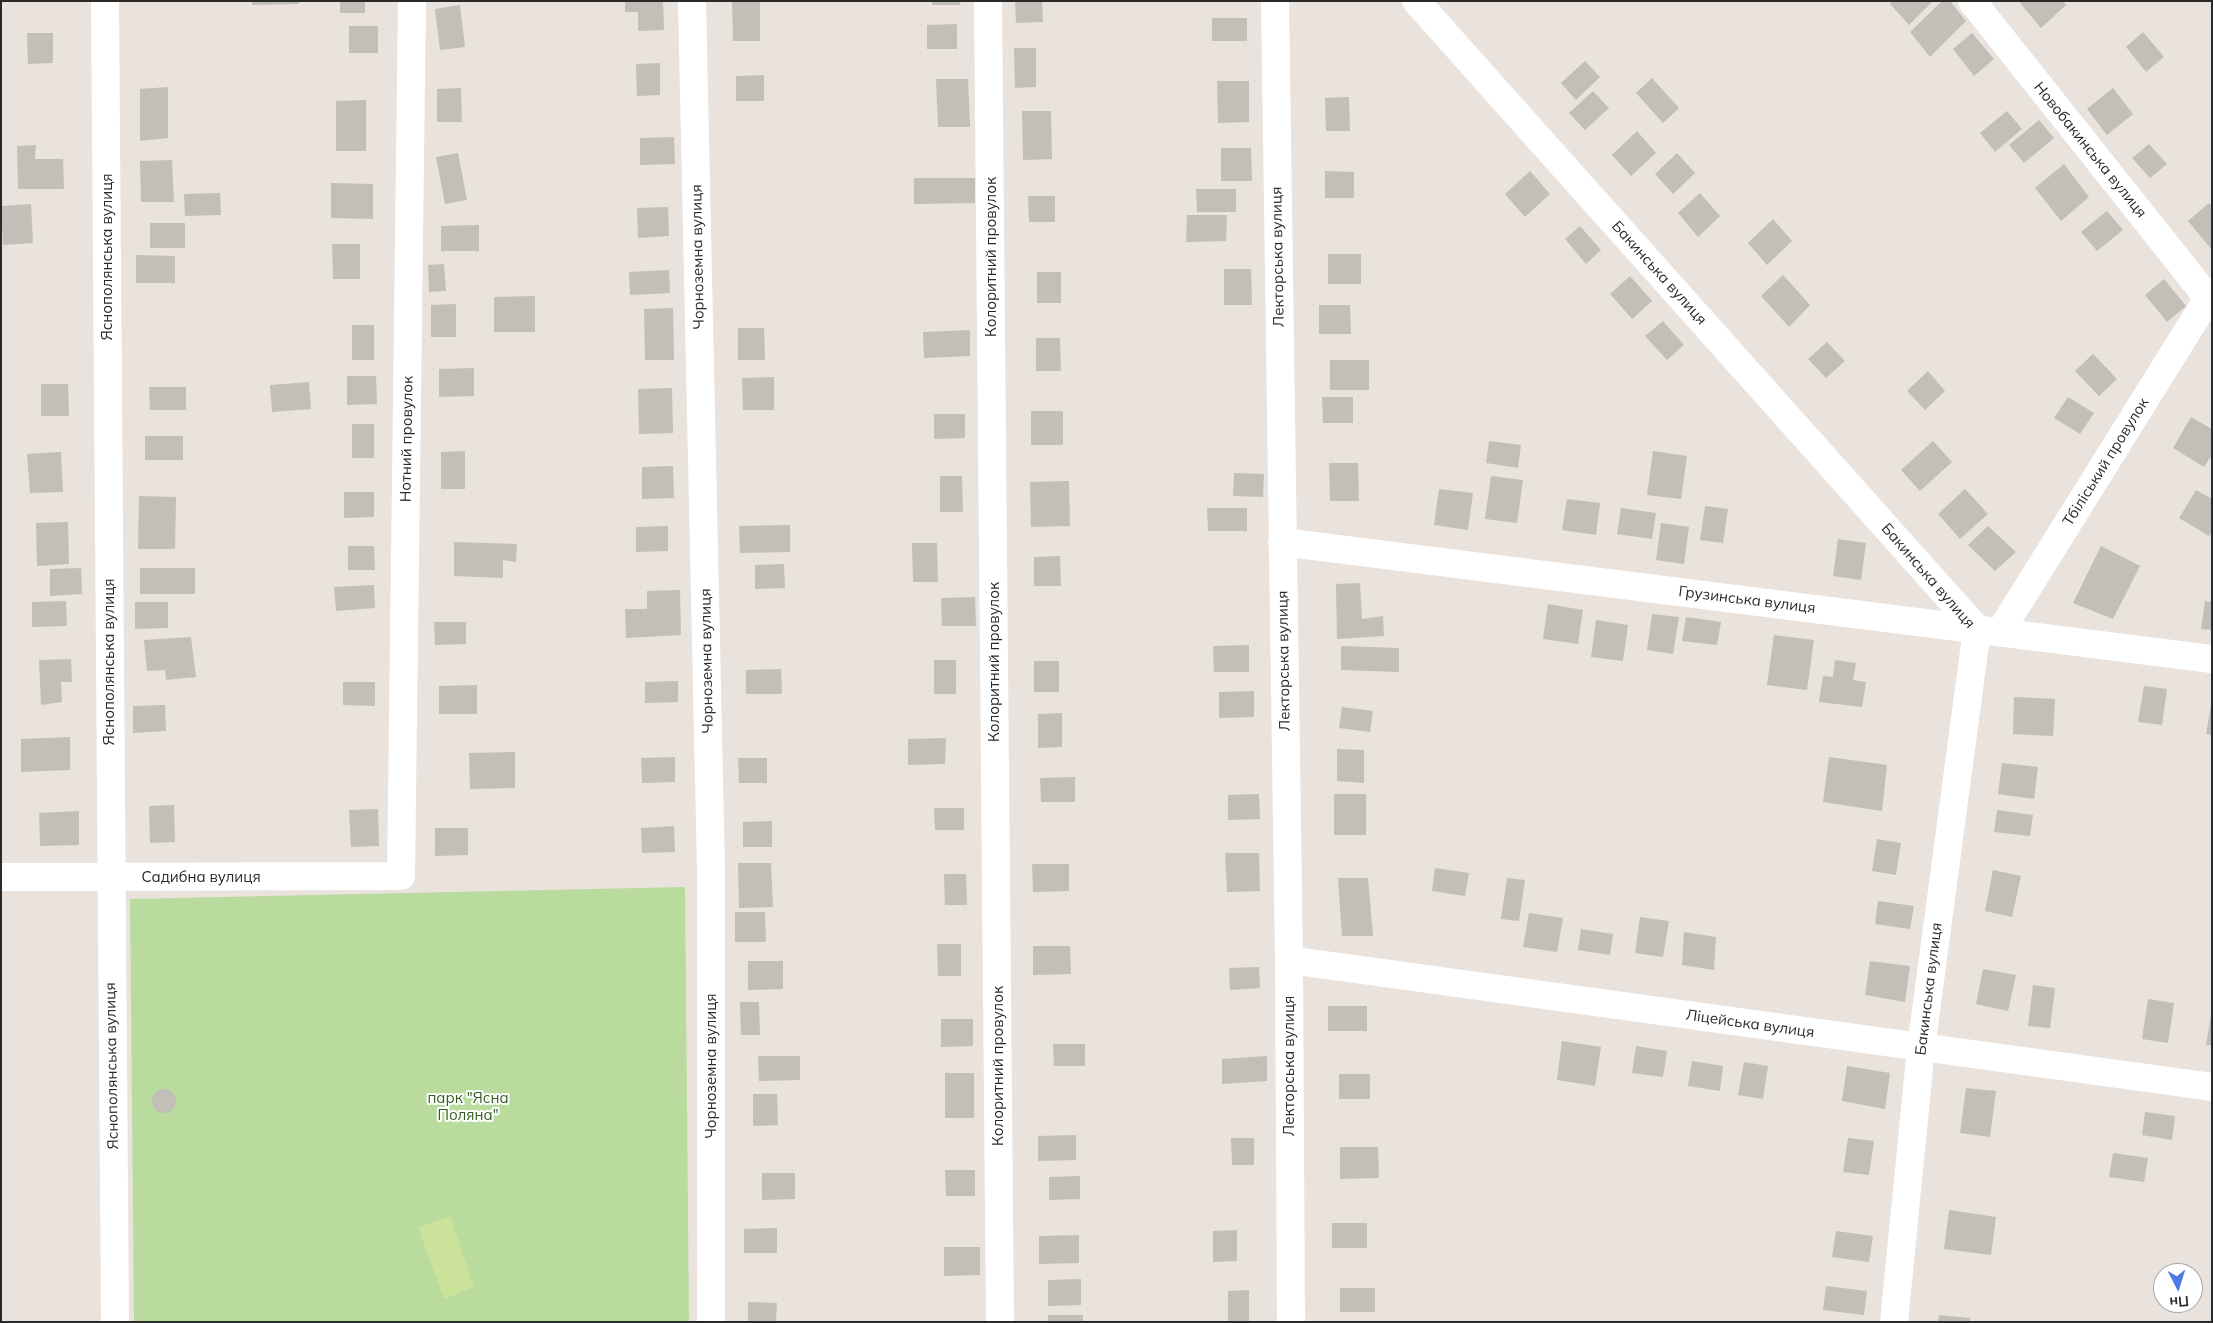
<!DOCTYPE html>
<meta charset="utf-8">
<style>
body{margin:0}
#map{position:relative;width:2213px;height:1323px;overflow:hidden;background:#eae2dc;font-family:Mulish,sans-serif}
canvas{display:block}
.frame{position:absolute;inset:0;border:2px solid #292929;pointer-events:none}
.north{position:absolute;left:2153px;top:1263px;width:50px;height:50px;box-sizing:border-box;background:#fff;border:1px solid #a9a9a9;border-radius:50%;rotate:175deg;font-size:14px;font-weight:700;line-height:20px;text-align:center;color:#292929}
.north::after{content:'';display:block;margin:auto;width:18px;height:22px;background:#4c7ae7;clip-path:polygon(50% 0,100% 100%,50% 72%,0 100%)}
</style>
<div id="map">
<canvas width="2213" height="1323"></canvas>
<div class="frame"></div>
<div class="north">Пн</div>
</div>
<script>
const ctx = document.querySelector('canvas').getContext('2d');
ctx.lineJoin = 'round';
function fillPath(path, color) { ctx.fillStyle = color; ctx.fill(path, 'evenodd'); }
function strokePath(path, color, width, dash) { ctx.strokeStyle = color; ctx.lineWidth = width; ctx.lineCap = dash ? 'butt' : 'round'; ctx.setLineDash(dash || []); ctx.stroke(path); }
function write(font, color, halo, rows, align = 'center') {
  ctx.font = font + ' Mulish,sans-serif'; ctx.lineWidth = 4; ctx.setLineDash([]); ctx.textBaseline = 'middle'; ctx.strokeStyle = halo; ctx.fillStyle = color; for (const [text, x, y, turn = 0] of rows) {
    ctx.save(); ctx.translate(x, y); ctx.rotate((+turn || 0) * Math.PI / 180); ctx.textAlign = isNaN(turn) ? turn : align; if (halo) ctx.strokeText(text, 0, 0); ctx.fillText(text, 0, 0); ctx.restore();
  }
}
fillPath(new Path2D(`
 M 685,887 L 689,1322 L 134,1322 L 130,899 Z`), '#badb9e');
fillPath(new Path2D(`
 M 450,1216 L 474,1287 L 444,1299 L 418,1228 Z`), '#cbe29b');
fillPath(new Path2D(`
 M 252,1 L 299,1 L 299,4 L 252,5 Z
 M 340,1 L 365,1 L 365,13 L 340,13 Z
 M 625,1 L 663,1 L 664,30 L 638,31 L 638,12 L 625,12 Z
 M 732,1 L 760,1 L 760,41 L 733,41 Z
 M 932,1 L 960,1 L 960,5 L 932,5 Z
 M 1015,1 L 1042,1 L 1043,22 L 1016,23 Z
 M 1892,1 L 1933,1 L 1909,25 L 1890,4 Z
 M 1942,1 L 1950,1 L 1966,21 L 1930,57 L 1910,32 Z
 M 2023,1 L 2063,1 L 2066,5 L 2041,28 L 2020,3 Z
 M 460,5 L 465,47 L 440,50 L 435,9 Z
 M 1212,18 L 1247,18 L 1247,41 L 1212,41 Z
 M 957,24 L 957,49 L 927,49 L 927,25 Z
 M 349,26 L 378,26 L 378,53 L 349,53 Z
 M 2143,32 L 2164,57 L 2146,72 L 2126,47 Z
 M 27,33 L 53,33 L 53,63 L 28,64 Z
 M 1972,33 L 1994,59 L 1974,76 L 1953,49 Z
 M 1014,48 L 1036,48 L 1036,87 L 1015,88 Z
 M 1585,61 L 1600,77 L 1576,100 L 1561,83 Z
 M 660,63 L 660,95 L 637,96 L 636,64 Z
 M 764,75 L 764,101 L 736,101 L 736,76 Z
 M 1652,78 L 1679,108 L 1663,123 L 1636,93 Z
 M 936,79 L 968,79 L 970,127 L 938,127 Z
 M 1217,81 L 1249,81 L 1249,122 L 1218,123 Z
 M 168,87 L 168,138 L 140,141 L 140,89 Z
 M 461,88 L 462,122 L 437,122 L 437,89 Z
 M 2113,88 L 2133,114 L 2107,135 L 2087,109 Z
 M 1593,91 L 1609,108 L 1585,130 L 1569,113 Z
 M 1349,97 L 1350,131 L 1326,131 L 1325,98 Z
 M 366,100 L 366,151 L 336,151 L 336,101 Z
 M 1022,111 L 1051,111 L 1052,159 L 1023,160 Z
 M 2007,111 L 2022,129 L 1995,152 L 1980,133 Z
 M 2039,120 L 2054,138 L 2024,163 L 2009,145 Z
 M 1637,131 L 1656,153 L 1631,176 L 1612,155 Z
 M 674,137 L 675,164 L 640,165 L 640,138 Z
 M 2149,144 L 2167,164 L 2150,178 L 2132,158 Z
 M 36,145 L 35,159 L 63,159 L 64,189 L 18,189 L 17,146 Z
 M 1221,148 L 1251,148 L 1252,181 L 1221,181 Z
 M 458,153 L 467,200 L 445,204 L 436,157 Z
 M 1677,153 L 1695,173 L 1673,194 L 1655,174 Z
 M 172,160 L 174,202 L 141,202 L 140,161 Z
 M 2064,164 L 2089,197 L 2061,221 L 2035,188 Z
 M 1325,171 L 1354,172 L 1354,198 L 1325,198 Z
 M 1530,171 L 1550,194 L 1525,217 L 1505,194 Z
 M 914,178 L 975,178 L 975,203 L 914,204 Z
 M 331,183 L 373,184 L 373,219 L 331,218 Z
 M 1196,189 L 1236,189 L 1236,212 L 1197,212 Z
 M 220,193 L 221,215 L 185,216 L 184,194 Z
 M 1700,193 L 1720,216 L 1698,237 L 1678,213 Z
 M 1028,196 L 1055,196 L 1055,222 L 1029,222 Z
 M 2209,203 L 2212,207 L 2212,250 L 2188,221 Z
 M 31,204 L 33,243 L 3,245 L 1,206 Z
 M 668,207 L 669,236 L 638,238 L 637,208 Z
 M 2107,211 L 2123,230 L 2097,251 L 2081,232 Z
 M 1187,215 L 1227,215 L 1226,241 L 1186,242 Z
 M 1773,219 L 1792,241 L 1767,265 L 1748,243 Z
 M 150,223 L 185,223 L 185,248 L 150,248 Z
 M 479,225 L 479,251 L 441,251 L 441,226 Z
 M 1580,226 L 1601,250 L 1586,264 L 1565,239 Z
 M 332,244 L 360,244 L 360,279 L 333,279 Z
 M 1328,254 L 1361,254 L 1361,284 L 1328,284 Z
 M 136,255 L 175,256 L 175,283 L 136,283 Z
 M 444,264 L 446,291 L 429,292 L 428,265 Z
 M 1224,269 L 1251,269 L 1252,305 L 1224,305 Z
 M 669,270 L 670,293 L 630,295 L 629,272 Z
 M 1037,272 L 1061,272 L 1061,303 L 1037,303 Z
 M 1783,275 L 1810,305 L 1789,327 L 1761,296 Z
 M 1630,276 L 1652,301 L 1632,319 L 1610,294 Z
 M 2164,279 L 2186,306 L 2167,322 L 2145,295 Z
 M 535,296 L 535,332 L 494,332 L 494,297 Z
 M 456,304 L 456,337 L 431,337 L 431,305 Z
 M 1319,305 L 1350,305 L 1351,334 L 1319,334 Z
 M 673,308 L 674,360 L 645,360 L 644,309 Z
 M 1663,321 L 1684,345 L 1667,360 L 1645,336 Z
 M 352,325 L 374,325 L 374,360 L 352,360 Z
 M 738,328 L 764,328 L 765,360 L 738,360 Z
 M 970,330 L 970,356 L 924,358 L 923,332 Z
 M 1036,338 L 1060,338 L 1061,371 L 1036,371 Z
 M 1827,342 L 1845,361 L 1826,378 L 1808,359 Z
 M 2093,354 L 2117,379 L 2099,396 L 2075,371 Z
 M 1330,360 L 1369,360 L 1369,390 L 1330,390 Z
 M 474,368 L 474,396 L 439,397 L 439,369 Z
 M 1928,371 L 1945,391 L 1925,410 L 1907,391 Z
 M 347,376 L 376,376 L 377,404 L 347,405 Z
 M 774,377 L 774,410 L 743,410 L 742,378 Z
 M 309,382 L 311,409 L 272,412 L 270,385 Z
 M 41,384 L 68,384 L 69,416 L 41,416 Z
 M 149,387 L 186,387 L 186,410 L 150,410 Z
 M 672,388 L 673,433 L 639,434 L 638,389 Z
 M 1322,397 L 1353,397 L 1353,423 L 1323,423 Z
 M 2068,397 L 2094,413 L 2080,434 L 2054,418 Z
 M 1031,411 L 1063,411 L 1063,445 L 1031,445 Z
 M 934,414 L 965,414 L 965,438 L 934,439 Z
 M 2191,417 L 2212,429 L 2212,455 L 2204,467 L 2173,448 Z
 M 352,424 L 374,424 L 374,458 L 352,458 Z
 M 145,436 L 183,436 L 183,460 L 145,460 Z
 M 1489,441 L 1521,445 L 1518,468 L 1486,463 Z
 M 1933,441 L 1952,462 L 1920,491 L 1901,470 Z
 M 465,451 L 465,489 L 441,489 L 441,452 Z
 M 1653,451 L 1687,456 L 1681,499 L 1647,495 Z
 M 61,452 L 63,492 L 30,493 L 27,454 Z
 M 1329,463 L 1358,463 L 1359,501 L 1330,501 Z
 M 673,466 L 674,498 L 642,499 L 642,467 Z
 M 1234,473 L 1264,474 L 1263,497 L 1233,496 Z
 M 940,476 L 962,476 L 963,512 L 940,512 Z
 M 1491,476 L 1523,480 L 1517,523 L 1485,519 Z
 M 1069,481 L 1070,526 L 1031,527 L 1030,482 Z
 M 1439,489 L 1473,493 L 1468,530 L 1434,525 Z
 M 1965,489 L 1988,514 L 1960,539 L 1938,514 Z
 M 2196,490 L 2212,499 L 2212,532 L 2209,536 L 2179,518 Z
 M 344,492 L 374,492 L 374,517 L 344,518 Z
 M 139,496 L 176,497 L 175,549 L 138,549 Z
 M 1567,499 L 1600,503 L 1596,535 L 1562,530 Z
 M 1705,506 L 1728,509 L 1723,543 L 1700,540 Z
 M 1207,508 L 1247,508 L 1247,531 L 1208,531 Z
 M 1621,508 L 1656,513 L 1652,539 L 1617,534 Z
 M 68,522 L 69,564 L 37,566 L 36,523 Z
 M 1661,523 L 1689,527 L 1684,564 L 1656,560 Z
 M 790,525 L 790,552 L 740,553 L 739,526 Z
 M 668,526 L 668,551 L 636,552 L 636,527 Z
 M 1988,526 L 2016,552 L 1995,571 L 1968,545 Z
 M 1838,539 L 1866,543 L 1861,580 L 1833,576 Z
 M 454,542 L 517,544 L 516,562 L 503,560 L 503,578 L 454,576 Z
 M 912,543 L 937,543 L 938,582 L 913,582 Z
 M 348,546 L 374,546 L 375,570 L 348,570 Z
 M 2101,546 L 2140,566 L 2113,619 L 2073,603 Z
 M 1060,556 L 1061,586 L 1034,586 L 1034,557 Z
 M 784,564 L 785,588 L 755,589 L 755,565 Z
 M 81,568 L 82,594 L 50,596 L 50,569 Z
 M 140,568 L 195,568 L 195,594 L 140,594 Z
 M 1360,583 L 1362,619 L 1383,616 L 1384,636 L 1337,639 L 1336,584 Z
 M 374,585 L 375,608 L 336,611 L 334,587 Z
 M 680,590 L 681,635 L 626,638 L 625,609 L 647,609 L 647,591 Z
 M 975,597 L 976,626 L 942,626 L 941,598 Z
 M 66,601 L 67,626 L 32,627 L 32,602 Z
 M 2205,601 L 2212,602 L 2212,630 L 2201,629 Z
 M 135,602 L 168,602 L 168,628 L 135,629 Z
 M 1548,604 L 1583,610 L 1578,644 L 1543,639 Z
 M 1652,614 L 1679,617 L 1673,654 L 1647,650 Z
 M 1686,617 L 1721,622 L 1717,645 L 1682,641 Z
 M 1596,620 L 1628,625 L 1623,661 L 1591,657 Z
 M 434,622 L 466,622 L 466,644 L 435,645 Z
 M 1774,635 L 1814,640 L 1807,690 L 1767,685 Z
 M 191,637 L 196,677 L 166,680 L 165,670 L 147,671 L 144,640 Z
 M 1249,645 L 1249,672 L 1214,672 L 1213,646 Z
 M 1341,646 L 1399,648 L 1399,672 L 1341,670 Z
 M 71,659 L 72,682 L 61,682 L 62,702 L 41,705 L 39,660 Z
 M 934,660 L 956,660 L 956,694 L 934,694 Z
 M 1835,660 L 1856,663 L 1853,680 L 1866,682 L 1862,707 L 1819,702 L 1823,676 L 1833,677 Z
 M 1034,661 L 1059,661 L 1059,692 L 1034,692 Z
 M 781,669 L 782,694 L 746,694 L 746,670 Z
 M 678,681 L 678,702 L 645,703 L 645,682 Z
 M 343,682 L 375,682 L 375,706 L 343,705 Z
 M 477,685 L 477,714 L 439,714 L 439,686 Z
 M 2144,686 L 2167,689 L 2162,725 L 2138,722 Z
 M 1254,691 L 1254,717 L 1219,718 L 1219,692 Z
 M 2014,697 L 2055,699 L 2053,736 L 2013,734 Z
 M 165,705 L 166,731 L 133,733 L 133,706 Z
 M 2211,705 L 2212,706 L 2212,735 L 2206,734 Z
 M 1342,707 L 1373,711 L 1370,732 L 1339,728 Z
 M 1062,713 L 1062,747 L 1038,748 L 1038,714 Z
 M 70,737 L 70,770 L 21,772 L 21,739 Z
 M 946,738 L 945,764 L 908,765 L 908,739 Z
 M 1337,749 L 1364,750 L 1364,783 L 1337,781 Z
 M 515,752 L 515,788 L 470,789 L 469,753 Z
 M 675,757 L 675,782 L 642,783 L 641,758 Z
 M 1829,757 L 1887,765 L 1882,811 L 1823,802 Z
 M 738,758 L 767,758 L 767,783 L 739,783 Z
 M 2002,763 L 2038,767 L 2034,799 L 1998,794 Z
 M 1075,777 L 1075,802 L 1041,802 L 1040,778 Z
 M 1259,794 L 1260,819 L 1228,820 L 1228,795 Z
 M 1334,794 L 1366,794 L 1366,835 L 1334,835 Z
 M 174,805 L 175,842 L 150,843 L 149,806 Z
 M 934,808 L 964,808 L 964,830 L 935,830 Z
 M 378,809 L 379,846 L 351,847 L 349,810 Z
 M 1997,810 L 2033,815 L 2030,836 L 1994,832 Z
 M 79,811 L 79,845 L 40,846 L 39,813 Z
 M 772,821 L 772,847 L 743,847 L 743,822 Z
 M 674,826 L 675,852 L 642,853 L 641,828 Z
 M 435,828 L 468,828 L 468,855 L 435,856 Z
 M 1877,839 L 1901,843 L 1896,875 L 1872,871 Z
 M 1225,853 L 1259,853 L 1260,891 L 1227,892 Z
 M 738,863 L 771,863 L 773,907 L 739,908 Z
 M 1032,864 L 1069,864 L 1069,891 L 1033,892 Z
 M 1435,868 L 1469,873 L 1465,896 L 1432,891 Z
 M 1993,870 L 2021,876 L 2012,917 L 1985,911 Z
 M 944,874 L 966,874 L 967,905 L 945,905 Z
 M 1338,878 L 1368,878 L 1373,936 L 1342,936 Z
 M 1507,878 L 1525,880 L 1519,921 L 1501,919 Z
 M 1878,901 L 1914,906 L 1910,929 L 1875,924 Z
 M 735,912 L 765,912 L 766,942 L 735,942 Z
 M 1529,913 L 1563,918 L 1557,952 L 1523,947 Z
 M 1640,917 L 1669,921 L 1663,957 L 1635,953 Z
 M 1581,929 L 1613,934 L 1610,955 L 1578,950 Z
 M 1684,932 L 1716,937 L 1714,970 L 1682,965 Z
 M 937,944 L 961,944 L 961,976 L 938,976 Z
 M 1033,946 L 1070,946 L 1071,974 L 1033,975 Z
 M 748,961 L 783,961 L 783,989 L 748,990 Z
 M 1870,961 L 1910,966 L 1905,1002 L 1865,995 Z
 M 1259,967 L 1260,988 L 1230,990 L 1229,968 Z
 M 1983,969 L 2016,975 L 2008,1011 L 1976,1004 Z
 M 2033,985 L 2055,988 L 2050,1028 L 2028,1026 Z
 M 2148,999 L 2174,1003 L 2168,1043 L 2142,1039 Z
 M 740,1002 L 759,1002 L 760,1035 L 741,1035 Z
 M 1328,1006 L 1367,1006 L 1367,1031 L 1328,1031 Z
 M 2211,1015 L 2212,1015 L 2212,1045 L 2206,1045 Z
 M 941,1019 L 973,1019 L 973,1046 L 941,1047 Z
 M 1562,1041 L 1601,1047 L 1595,1086 L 1557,1080 Z
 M 1053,1044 L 1085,1044 L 1085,1066 L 1054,1066 Z
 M 1636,1046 L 1667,1051 L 1663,1077 L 1632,1073 Z
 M 758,1056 L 800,1056 L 800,1080 L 759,1081 Z
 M 1267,1056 L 1267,1081 L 1222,1084 L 1222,1059 Z
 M 1692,1061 L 1723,1066 L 1720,1091 L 1688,1086 Z
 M 1744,1062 L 1768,1066 L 1763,1099 L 1738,1095 Z
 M 1847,1066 L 1890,1073 L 1885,1109 L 1842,1101 Z
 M 945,1073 L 974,1073 L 974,1118 L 945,1118 Z
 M 1339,1074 L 1370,1074 L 1370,1099 L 1339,1099 Z
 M 1966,1088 L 1996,1091 L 1990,1137 L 1960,1133 Z
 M152 1101a12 12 0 1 1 24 0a12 12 0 1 1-24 0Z
 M 753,1094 L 777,1094 L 778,1125 L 753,1126 Z
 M 2145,1112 L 2175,1116 L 2172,1140 L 2142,1135 Z
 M 1076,1135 L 1076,1160 L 1038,1161 L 1038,1136 Z
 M 1231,1138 L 1254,1138 L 1254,1165 L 1232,1165 Z
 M 1848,1138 L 1874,1141 L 1869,1175 L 1843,1172 Z
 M 1340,1147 L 1378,1147 L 1379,1178 L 1340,1179 Z
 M 2113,1153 L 2148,1158 L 2144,1182 L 2109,1177 Z
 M 945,1170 L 975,1170 L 975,1196 L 946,1196 Z
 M 762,1173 L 795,1173 L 795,1199 L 762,1200 Z
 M 1080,1176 L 1080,1199 L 1049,1200 L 1049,1177 Z
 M 1949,1210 L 1996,1217 L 1991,1255 L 1944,1249 Z
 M 1332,1223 L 1367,1223 L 1367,1248 L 1332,1248 Z
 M 777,1228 L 777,1253 L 744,1253 L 744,1229 Z
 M 1237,1230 L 1237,1261 L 1213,1262 L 1213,1231 Z
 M 1836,1231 L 1873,1236 L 1869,1262 L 1832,1257 Z
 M 1079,1235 L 1079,1263 L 1039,1264 L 1039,1236 Z
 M 944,1247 L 980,1247 L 980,1275 L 944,1276 Z
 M 1081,1279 L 1081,1305 L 1048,1306 L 1048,1280 Z
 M 1826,1286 L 1867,1291 L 1864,1315 L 1823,1310 Z
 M 1340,1288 L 1375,1288 L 1375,1312 L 1340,1312 Z
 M 1249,1290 L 1249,1322 L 1228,1322 L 1228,1291 Z
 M 748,1302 L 777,1303 L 776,1322 L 748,1322 Z
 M 1048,1315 L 1083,1315 L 1083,1322 L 1048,1322 Z
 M 1939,1315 L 1970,1318 L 1970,1322 L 1938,1322 Z`), '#c2beb8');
strokePath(new Path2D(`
 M 105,1 L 115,1322
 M 692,1 L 711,872 L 711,1322
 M 988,1 L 1000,1322
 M 1275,1 L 1289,960 L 1291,1322
 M 1416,1 L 1977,629 L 1921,1048 L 1894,1322
 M 1972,1 L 2208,298
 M 1282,542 L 2212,659
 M 2000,632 L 2212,292
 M 1,877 L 401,876 L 412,1
 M 1289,960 L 2212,1087`), '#fff', 28);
write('15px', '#292929', '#fff', [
 ["Новобакинська вулиця",2090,150,51],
 ["Яснополянська вулиця",107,257,-90],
 ["Чорноземна вулиця",698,257,-91],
 ["Колоритний провулок",991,257,-90],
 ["Лекторська вулиця",1278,257,-91],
 ["Бакинська вулиця",1659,273,48],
 ["Нотний провулок",407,439,-89],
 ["Тбіліський провулок",2106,462,-58],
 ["Бакинська вулиця",1928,576,49],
 ["Грузинська вулиця",1747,600,7],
 ["Чорноземна вулиця",707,661,-91],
 ["Лекторська вулиця",1284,661,-91],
 ["Яснополянська вулиця",109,662,-90],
 ["Колоритний провулок",994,662,-90],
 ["Садибна вулиця",201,877],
 ["Бакинська вулиця",1929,989,-83],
 ["Ліцейська вулиця",1750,1024,8],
 ["Яснополянська вулиця",112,1066,-91],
 ["Чорноземна вулиця",711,1066,-90],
 ["Колоритний провулок",998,1066,-90],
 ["Лекторська вулиця",1289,1066,-90]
]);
write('15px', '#345e21', '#fff', [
 ["парк \"Ясна",468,1098],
 ["Поляна\"",468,1115]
]);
</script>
